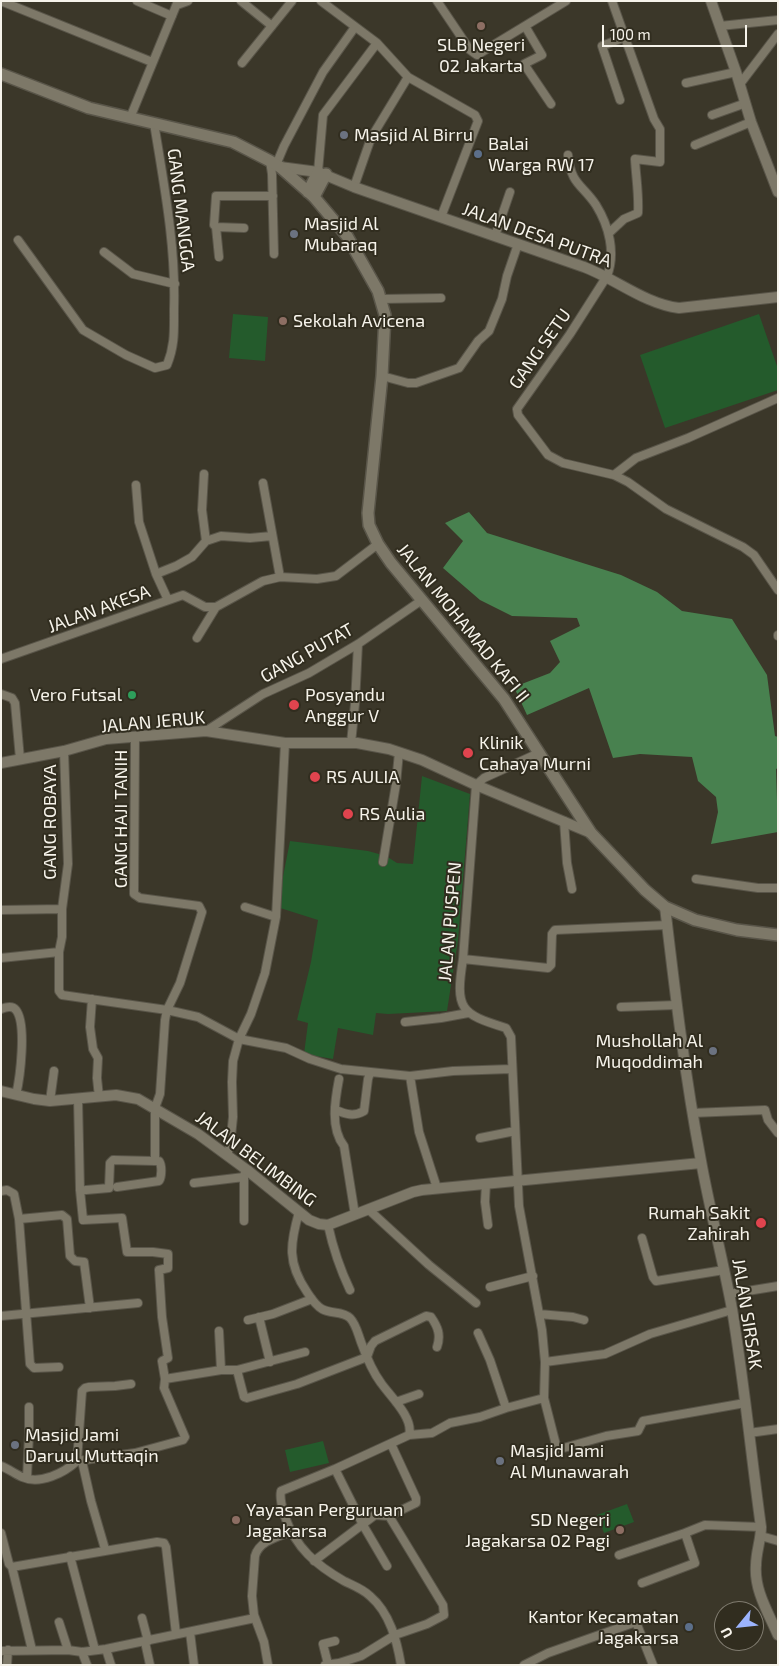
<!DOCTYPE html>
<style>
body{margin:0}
#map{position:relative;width:779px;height:1666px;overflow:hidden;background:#3b3729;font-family:"Exo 2",sans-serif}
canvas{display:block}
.frame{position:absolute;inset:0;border:2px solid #f6f3ea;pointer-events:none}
.north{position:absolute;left:714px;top:1601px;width:50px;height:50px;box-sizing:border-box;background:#312d1f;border:1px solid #807c70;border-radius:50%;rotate:242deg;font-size:14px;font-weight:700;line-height:20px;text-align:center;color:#f6f3ea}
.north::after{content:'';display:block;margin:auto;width:18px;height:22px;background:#9cb4fd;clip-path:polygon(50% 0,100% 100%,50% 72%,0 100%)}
.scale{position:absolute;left:602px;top:25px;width:145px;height:22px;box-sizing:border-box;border:2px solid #f6f3ea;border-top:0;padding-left:6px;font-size:15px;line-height:18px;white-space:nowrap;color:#f6f3ea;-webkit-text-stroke:4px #312d1f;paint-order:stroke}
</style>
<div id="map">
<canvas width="779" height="1666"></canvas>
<div class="frame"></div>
<div class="north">U</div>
<div class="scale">100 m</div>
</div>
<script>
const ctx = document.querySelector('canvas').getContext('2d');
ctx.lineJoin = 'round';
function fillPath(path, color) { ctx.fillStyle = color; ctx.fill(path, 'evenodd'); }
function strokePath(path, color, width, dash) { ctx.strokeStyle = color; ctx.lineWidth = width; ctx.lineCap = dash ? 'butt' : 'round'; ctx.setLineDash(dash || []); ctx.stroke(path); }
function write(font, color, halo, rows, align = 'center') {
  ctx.font = font + ' "Exo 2",sans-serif'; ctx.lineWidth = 4; ctx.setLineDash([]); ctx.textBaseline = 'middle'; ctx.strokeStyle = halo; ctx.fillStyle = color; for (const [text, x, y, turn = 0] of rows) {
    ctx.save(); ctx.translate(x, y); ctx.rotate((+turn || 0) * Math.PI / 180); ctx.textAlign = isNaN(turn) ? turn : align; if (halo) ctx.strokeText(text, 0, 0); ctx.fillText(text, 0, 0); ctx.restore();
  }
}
fillPath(new Path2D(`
 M 233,314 L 268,317 L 265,361 L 229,358 Z
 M 759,314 L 778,369 L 778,390 L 665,428 L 640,355 Z
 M 422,776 L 470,794 L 458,940 L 447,1011 L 388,1014 L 376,1013 L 373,1035 L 338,1028 L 333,1059 L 304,1054 L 308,1023 L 297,1020 L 311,962 L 318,920 L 277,907 L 290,841 L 368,851 L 386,856 L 397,863 L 413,864 Z
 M 323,1441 L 329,1463 L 290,1472 L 285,1450 Z
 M 627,1504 L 634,1522 L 604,1533 L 597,1515 Z`), '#245b2c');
fillPath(new Path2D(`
 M 469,512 L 487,533 L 621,575 L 657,592 L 682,611 L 732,619 L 767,675 L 775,736 L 778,737 L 778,768 L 776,769 L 778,832 L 711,844 L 718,812 L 716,797 L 698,781 L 692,757 L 640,754 L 613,758 L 589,688 L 527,715 L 514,687 L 550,673 L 560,662 L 550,641 L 580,626 L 577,618 L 512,616 L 480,600 L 443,568 L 463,541 L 445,523 Z`), '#48814f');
const minor = new Path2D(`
 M 1,1 L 152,62
 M 137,1 L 172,16
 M 241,1 L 272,26
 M 321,1 L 377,43 L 408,77 L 475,115 L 478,121 L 441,217
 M 437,1 L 470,50 L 477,55 L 566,1
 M 177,5 L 188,1
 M 525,26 L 542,55 L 524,64 L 551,104
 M 720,26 L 778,20
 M 242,63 L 292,1
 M 686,83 L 736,72
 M 740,84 L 778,34
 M 620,100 L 602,46 L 625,37
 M 712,115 L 746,103
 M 130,118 L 178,1
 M 695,145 L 751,122
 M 568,155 C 571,185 582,184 596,205 C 609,226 616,253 607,276 L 570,334 L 517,409 L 518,415 L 548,455 L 563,463 L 614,475 L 628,482 L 666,509 L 743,547 L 754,555 L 778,590
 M 270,161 L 272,174 L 274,254
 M 276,165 L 284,146 L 323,72 L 355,27
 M 318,172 L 323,115 L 377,43
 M 354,187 L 371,138 L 408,77
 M 216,227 L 219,257
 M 244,228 L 216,227 L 214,225 L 216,196 L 273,196
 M 610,232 L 624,219 L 638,213 C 639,194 636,178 635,159 L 660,162 L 660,129 L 654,119 L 612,1
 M 495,236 L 510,192
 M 18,240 L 83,330 L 126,355 L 155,368 L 167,365 C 175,345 174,331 174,309 C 176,246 164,185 154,123
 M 104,252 L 133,274 L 175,284
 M 380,299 L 441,298
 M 382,376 L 408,383 L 416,383 L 459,368 L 478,341 L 489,331 L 502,299 L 507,276 L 518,244
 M 204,474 L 202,510 L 206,541
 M 614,475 L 636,458 L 688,438 L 778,398
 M 263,483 L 280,577
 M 136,485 L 139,522 L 156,574 L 168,600
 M 156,574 L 176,566 L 192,557 L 206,541 L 221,536 L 250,538 L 272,536
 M 778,635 L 778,636
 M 197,638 L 216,607
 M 1,659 L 183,595 L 205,607 L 216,607 L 263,581 L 280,577 L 317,579 L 336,576 L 378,544
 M 1,694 L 12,698 L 15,703 L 20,759
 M 206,731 L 263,694 L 309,673 L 358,644 L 422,600
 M 351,743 L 355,704 L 358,644
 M 539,753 L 484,778 L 476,785 L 463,959 C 455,1009 460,1014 506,1028 L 511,1037 L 519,1206 L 542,1330 L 545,1362 L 544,1398 L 556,1445 L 560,1449 L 606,1436 L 638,1431 L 643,1421 L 745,1403
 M 564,821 L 567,863 L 572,889
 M 383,862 L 396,784 L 399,752
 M 696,879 L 758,888 L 778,888
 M 245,907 L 276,917
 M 1,910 L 62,909
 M 59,952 L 62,937 L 62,909 L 68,864 L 64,751
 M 1,958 L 59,952 L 59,991 L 62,995 L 167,1010 L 198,1017 L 239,1039 L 286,1048 L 310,1059 L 341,1069 L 410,1076 L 453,1071 L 511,1069
 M 463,959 L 548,968 L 551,965 L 552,934 L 555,930 L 668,925
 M 92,999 L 90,1027 L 93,1049 L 98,1058 L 97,1078 L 99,1097
 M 621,1007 L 677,1005
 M 1,1009 C 6,1007 12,1005 16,1010 C 27,1024 20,1078 16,1095
 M 405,1022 L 441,1018 L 468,1013
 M 410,1076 L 419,1132 L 437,1188
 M 339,1079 C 335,1100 330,1128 344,1146 L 355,1215
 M 50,1101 L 54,1071
 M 336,1110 C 345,1114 354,1117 364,1111 L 368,1079 L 370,1073
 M 692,1113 L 765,1110 L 768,1120 L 778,1133
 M 480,1138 L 515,1131
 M 227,1155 L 230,1146 L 233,1117 L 232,1082 L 233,1061 L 239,1039 L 251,1014 L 265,973 L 276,917 L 285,743
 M 194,1183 L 244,1177
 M 486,1183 L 485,1202 L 488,1225
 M 117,1187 L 159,1181 C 162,1176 162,1165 159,1161 L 155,1161
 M 86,1190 L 109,1188 L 110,1163 L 113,1160 L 155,1161 L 155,1108 L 160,1094 L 165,1020 L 167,1010 L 180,983 L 202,912 L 199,906 L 140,898 L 134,894 L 135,737
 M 1,1191 L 7,1190 L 14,1194 L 19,1219 L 30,1364 L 34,1368 L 59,1367
 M 368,1209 L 429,1265 L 476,1303
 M 299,1212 C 290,1244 287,1263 307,1292 C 311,1298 315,1305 322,1309 C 330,1314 343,1311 350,1318 C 356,1324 358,1334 361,1342 C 366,1356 372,1371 381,1383 C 390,1396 414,1418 409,1435
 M 19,1219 L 62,1215 L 67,1219 L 70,1256 L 75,1261 L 84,1262 L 90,1308
 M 244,1221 L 244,1175 L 247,1170
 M 328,1225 C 333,1248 340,1269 350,1290
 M 642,1238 L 653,1277 L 656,1281 L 724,1270
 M 490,1287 L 533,1276
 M 729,1294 L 778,1286
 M 539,1314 L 573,1317 L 584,1320
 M 1,1316 L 138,1303
 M 259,1317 L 270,1362
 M 248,1320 L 273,1314 L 312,1299
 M 219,1331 L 221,1370
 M 478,1333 L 490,1360 L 506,1408
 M 545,1362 L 605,1354 L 650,1334 L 732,1310
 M 237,1370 L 305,1352
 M 165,1379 L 221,1370 L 237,1370 L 244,1397 L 247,1398 L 297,1384 L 367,1357 L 371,1346 L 375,1341 L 426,1316 L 431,1317 C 438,1327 441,1335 437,1347
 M 396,1402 L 419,1394
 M 749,1433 L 778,1429
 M 77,1461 L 135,1453 L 183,1440 L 185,1437 L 164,1388 L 165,1379 L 162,1361 L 168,1358 L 162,1317 L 159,1270 L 168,1268 L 168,1254 L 153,1252 L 127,1252 L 122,1218 L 83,1220 L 80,1190 L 78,1099
 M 77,1461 L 82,1391 L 85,1388 L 89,1387 L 115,1386 L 131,1384
 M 82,1461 L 91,1501 L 105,1549
 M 1,1466 C 9,1469 15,1474 22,1477 C 40,1485 64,1473 77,1461
 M 335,1469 L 363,1525 L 387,1566
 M 27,1478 L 29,1434 L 29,1407
 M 1,1533 L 9,1564 L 12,1567 L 157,1542 L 164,1543 L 166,1547 L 176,1634
 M 761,1536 L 778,1541
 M 619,1555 L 685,1533
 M 70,1556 L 95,1650
 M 314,1561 L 375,1515 L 389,1516 L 416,1503 L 416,1498 L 391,1444
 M 12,1567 L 32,1650
 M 642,1583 L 695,1563 L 685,1533 L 705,1525 L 761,1527
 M 142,1618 L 148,1641
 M 59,1622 L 68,1650
 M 190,1632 L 194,1665
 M 145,1642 L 150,1665
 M 106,1649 L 111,1665
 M 1,1651 L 68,1650 L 82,1652 L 106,1649 L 255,1618
 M 82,1652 L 87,1665
 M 328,1664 L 323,1644 L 335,1641
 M 7,1665 L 8,1650
 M 268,1665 L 264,1642 L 254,1615 L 252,1596 L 255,1556 C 259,1541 277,1537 290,1532
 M 325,1665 L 339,1663 L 361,1656 L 395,1635 L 427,1624 L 444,1615 L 443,1605 L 389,1516
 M 401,1665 C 397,1641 390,1613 370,1596 C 363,1589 352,1585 344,1581 C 316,1565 296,1548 285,1517 C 283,1509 279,1500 281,1491 L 335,1469 L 409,1435 L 432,1433 L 450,1423 L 480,1417 L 506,1408 L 544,1398
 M 524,1665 L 548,1653 L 636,1622 L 653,1665`);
const tertiary = new Path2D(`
 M 711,1 L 736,72 L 751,122 L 778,192
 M 280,167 L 318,172 L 354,187 L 584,267 C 616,279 645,304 679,308 L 778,297
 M 1,763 L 64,751 L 106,739 L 206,731 L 285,743 L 357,743 L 389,749 L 422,760 L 476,785 L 591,833
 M 665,907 C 675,992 685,1077 701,1161 C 710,1211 723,1260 732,1309 C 744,1381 751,1454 761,1527 C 761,1540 756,1552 756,1565 C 754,1590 768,1612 778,1635
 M 1,1091 L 34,1099 L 50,1101 L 116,1095 L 138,1099 L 198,1134 L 247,1170 L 309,1220 L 319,1224 L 328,1225 L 413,1192 L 422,1190 L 701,1163`);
const secondary = new Path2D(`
 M 1,74 L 89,108 L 233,142 L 270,161 L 280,167 L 314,197 L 347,236 L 378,291 L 385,315 L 382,376 L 368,513 L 369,525 L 378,544 L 391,563 L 504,699 L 591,833 L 645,890 L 665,907 L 695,920 L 737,930 L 778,935
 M 308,192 L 318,172
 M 314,197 L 326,174`);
strokePath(minor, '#595549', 10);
strokePath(tertiary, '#595549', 12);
strokePath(secondary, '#595549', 14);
strokePath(minor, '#7d7868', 8);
strokePath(tertiary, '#7d7868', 10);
strokePath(secondary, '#7d7868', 11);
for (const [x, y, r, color] of [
 [481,26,5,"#8d6e63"],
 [344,135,5,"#6b7280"],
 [478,154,5,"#5c6f8a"],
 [294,234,5,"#6b7280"],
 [283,321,5,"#8d6e63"],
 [132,695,5,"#2e9e5b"],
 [294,705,6,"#e0444e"],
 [468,753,6,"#e0444e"],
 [315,777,6,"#e0444e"],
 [348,814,6,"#e0444e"],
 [713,1051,5,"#6b7280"],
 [761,1223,6,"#e0444e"],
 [15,1445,5,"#6b7280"],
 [500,1461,5,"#6b7280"],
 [236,1520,5,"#8d6e63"],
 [620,1530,5,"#8d6e63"],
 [689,1627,5,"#5c6f8a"]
]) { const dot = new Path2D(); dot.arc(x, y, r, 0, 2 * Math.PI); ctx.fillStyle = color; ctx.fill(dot); strokePath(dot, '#312d1f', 2); }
write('18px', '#f6f3ea', '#312d1f', [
 ["SLB Negeri",481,45,"center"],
 ["02 Jakarta",481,66,"center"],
 ["Masjid Al Birru",354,135],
 ["Balai",488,144],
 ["Warga RW 17",488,165],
 ["Masjid Al",304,224],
 ["Mubaraq",304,245],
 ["Sekolah Avicena",293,321],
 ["Vero Futsal",122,695,"right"],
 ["Posyandu",305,695],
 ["Anggur V",305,716],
 ["Klinik",479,743],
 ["Cahaya Murni",479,764],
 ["RS AULIA",326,777],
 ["RS Aulia",359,814],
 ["Mushollah Al",703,1041,"right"],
 ["Muqoddimah",703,1062,"right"],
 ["Rumah Sakit",750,1213,"right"],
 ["Zahirah",750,1234,"right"],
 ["Masjid Jami",25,1435],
 ["Daruul Muttaqin",25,1456],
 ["Masjid Jami",510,1451],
 ["Al Munawarah",510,1472],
 ["Yayasan Perguruan",246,1510],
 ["Jagakarsa",246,1531],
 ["SD Negeri",610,1520,"right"],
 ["Jagakarsa 02 Pagi",610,1541,"right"],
 ["Kantor Kecamatan",679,1617,"right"],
 ["Jagakarsa",679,1638,"right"]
], 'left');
write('18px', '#f6f3ea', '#312d1f', [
 ["GANG MANGGA",181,210,83],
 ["JALAN DESA PUTRA",537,235,20],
 ["GANG SETU",540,349,-55],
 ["JALAN AKESA",99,609,-20],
 ["JALAN MOHAMAD KAFI II",463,623,51],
 ["GANG PUTAT",307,653,-29],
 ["JALAN JERUK",153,722,-5],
 ["GANG HAJI TANIH",121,819,-90],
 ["GANG ROBAYA",50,822,-90],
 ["JALAN PUSPEN",450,922,-85],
 ["JALAN BELIMBING",256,1159,37],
 ["JALAN SIRSAK",747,1314,81]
]);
</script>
